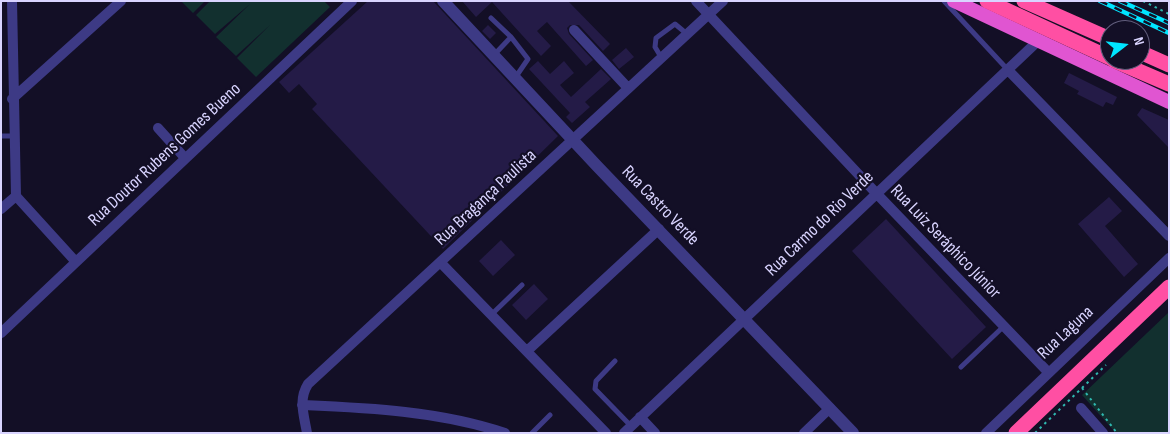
<!DOCTYPE html>
<meta charset="utf-8">
<style>
body{margin:0}
#map{position:relative;width:1170px;height:434px;overflow:hidden;background:#130f26;font-family:"Sofia Sans Condensed",sans-serif}
canvas{display:block}
.frame{position:absolute;inset:0;border:2px solid #d9d4ff;pointer-events:none}
.north{position:absolute;left:1100px;top:20px;width:50px;height:50px;box-sizing:border-box;background:#130f26;border:1px solid #625e7d;border-radius:50%;rotate:74deg;font-size:14px;font-weight:700;line-height:20px;text-align:center;color:#d9d4ff}
.north::after{content:'';display:block;margin:auto;width:18px;height:22px;background:#00e5ff;clip-path:polygon(50% 0,100% 100%,50% 72%,0 100%)}
</style>
<div id="map">
<canvas width="1170" height="434"></canvas>
<div class="frame"></div>
<div class="north">N</div>
</div>
<script>
const ctx = document.querySelector('canvas').getContext('2d');
ctx.lineJoin = 'round';
function fillPath(path, color) { ctx.fillStyle = color; ctx.fill(path, 'evenodd'); }
function strokePath(path, color, width, dash) { ctx.strokeStyle = color; ctx.lineWidth = width; ctx.lineCap = dash ? 'butt' : 'round'; ctx.setLineDash(dash || []); ctx.stroke(path); }
function write(font, color, halo, rows, align = 'center') {
  ctx.font = font + ' "Sofia Sans Condensed",sans-serif'; ctx.lineWidth = 4.5; ctx.setLineDash([]); ctx.textBaseline = 'middle'; ctx.strokeStyle = halo; ctx.fillStyle = color; for (const [text, x, y, turn = 0] of rows) {
    ctx.save(); ctx.translate(x, y); ctx.rotate((+turn || 0) * Math.PI / 180); ctx.textAlign = isNaN(turn) ? turn : align; if (halo) ctx.strokeText(text, 0, 0); ctx.fillText(text, 0, 0); ctx.restore();
  }
}
fillPath(new Path2D(`
 M 181,1 L 205,1 L 193,13 Z
 M 210,1 L 324,1 L 330,7 L 256,77 L 237,58 L 270,25 L 236,56 L 216,37 L 250,4 L 215,34 L 196,15 Z
 M 1169,312 L 1169,433 L 1116,433 L 1082,395 Z`), '#12302f');
fillPath(new Path2D(`
 M 368,1 L 433,1 L 558,136 L 443,249 L 312,109 L 317,104 L 299,84 L 289,93 L 279,82 Z
 M 462,1 L 568,1 L 610,44 L 603,51 L 579,25 L 570,25 L 567,28 L 569,34 L 593,60 L 586,66 L 547,22 L 537,31 L 551,46 L 541,56 L 492,2 L 476,17 Z
 M 488,25 L 496,33 L 490,39 L 482,31 Z
 M 626,48 L 634,57 L 619,69 L 612,60 Z
 M 538,61 L 550,74 L 564,61 L 574,73 L 560,85 L 571,97 L 601,69 L 611,79 L 585,102 L 590,107 L 572,123 L 566,117 L 570,113 L 529,69 Z
 M 1069,73 L 1117,97 L 1113,105 L 1106,102 L 1103,107 L 1077,94 L 1079,91 L 1064,83 Z
 M 1142,108 L 1169,120 L 1169,148 L 1137,115 Z
 M 1109,197 L 1122,211 L 1105,226 L 1138,264 L 1124,277 L 1078,224 Z
 M 886,219 L 986,327 L 952,359 L 852,251 Z
 M 501,240 L 515,255 L 493,276 L 479,261 Z
 M 534,284 L 548,299 L 526,320 L 512,305 Z`), '#241b47');
strokePath(new Path2D(`
 M 1143,1 L 1169,14
 M 1082,388 L 1117,433
 M 1035,433 L 1106,365`), '#2fb8b0', 2, [2.5, 4]);
strokePath(new Path2D(`
 M 944,1 L 1008,70
 M 491,18 L 511,37 L 494,55
 M 511,37 L 528,59 L 515,78
 M 661,57 L 655,47 L 656,38 L 675,24 L 687,34
 M 1,136 L 14,136
 M 491,315 L 522,285
 M 615,361 L 596,381 L 595,389 L 631,426
 M 961,367 L 1004,326
 M 532,433 L 550,415`), '#3d3a85', 5);
strokePath(new Path2D(`
 M 12,1 L 16,196 L 76,262
 M 696,1 L 876,193 L 1048,372
 M 574,30 L 628,88
 M 1008,70 L 1169,236
 M 12,99 L 121,1
 M 158,128 L 185,158
 M 1,209 L 16,196
 M 440,262 L 606,433
 M 1,333 L 352,1
 M 527,351 L 659,229
 M 302,405 C 370,408 440,411 505,433
 M 1081,408 L 1103,433
 M 640,417 L 655,433
 M 307,433 C 304,415 298,400 308,384 L 723,1
 M 624,433 L 1039,40
 M 804,433 L 830,408
 M 986,433 L 1169,258`), '#3d3a85', 10);
strokePath(new Path2D(`
 M 443,1 L 597,166 L 853,433`), '#3d3a85', 12);
strokePath(new Path2D(`
 M 954,1 L 1169,102`), '#e055d1', 14);
strokePath(new Path2D(`
 M 987,1 L 1110,58
 M 1024,1 L 1110,39
 M 1140,52 L 1169,65
 M 1113,60 L 1169,84
 M 1016,433 L 1169,287`), '#ff4fa3', 15);
const rail = new Path2D(`
 M 1100,1 L 1169,33
 M 1120,1 L 1169,23`);
strokePath(rail, '#00e5ff', 4.5);
strokePath(rail, '#130f26', 2.5, [8]);
write('18px', '#d9d4ff', '#130f26', [
 ["Rua Doutor Rubens Gomes Bueno",165,155,-43],
 ["Rua Bragança Paulista",486,198,-43],
 ["Rua Castro Verde",660,206,46],
 ["Rua Carmo do Rio Verde",820,224,-44],
 ["Rua Luiz Seráphico Júnior",945,242,46],
 ["Rua Laguna",1066,333,-43]
]);
</script>
